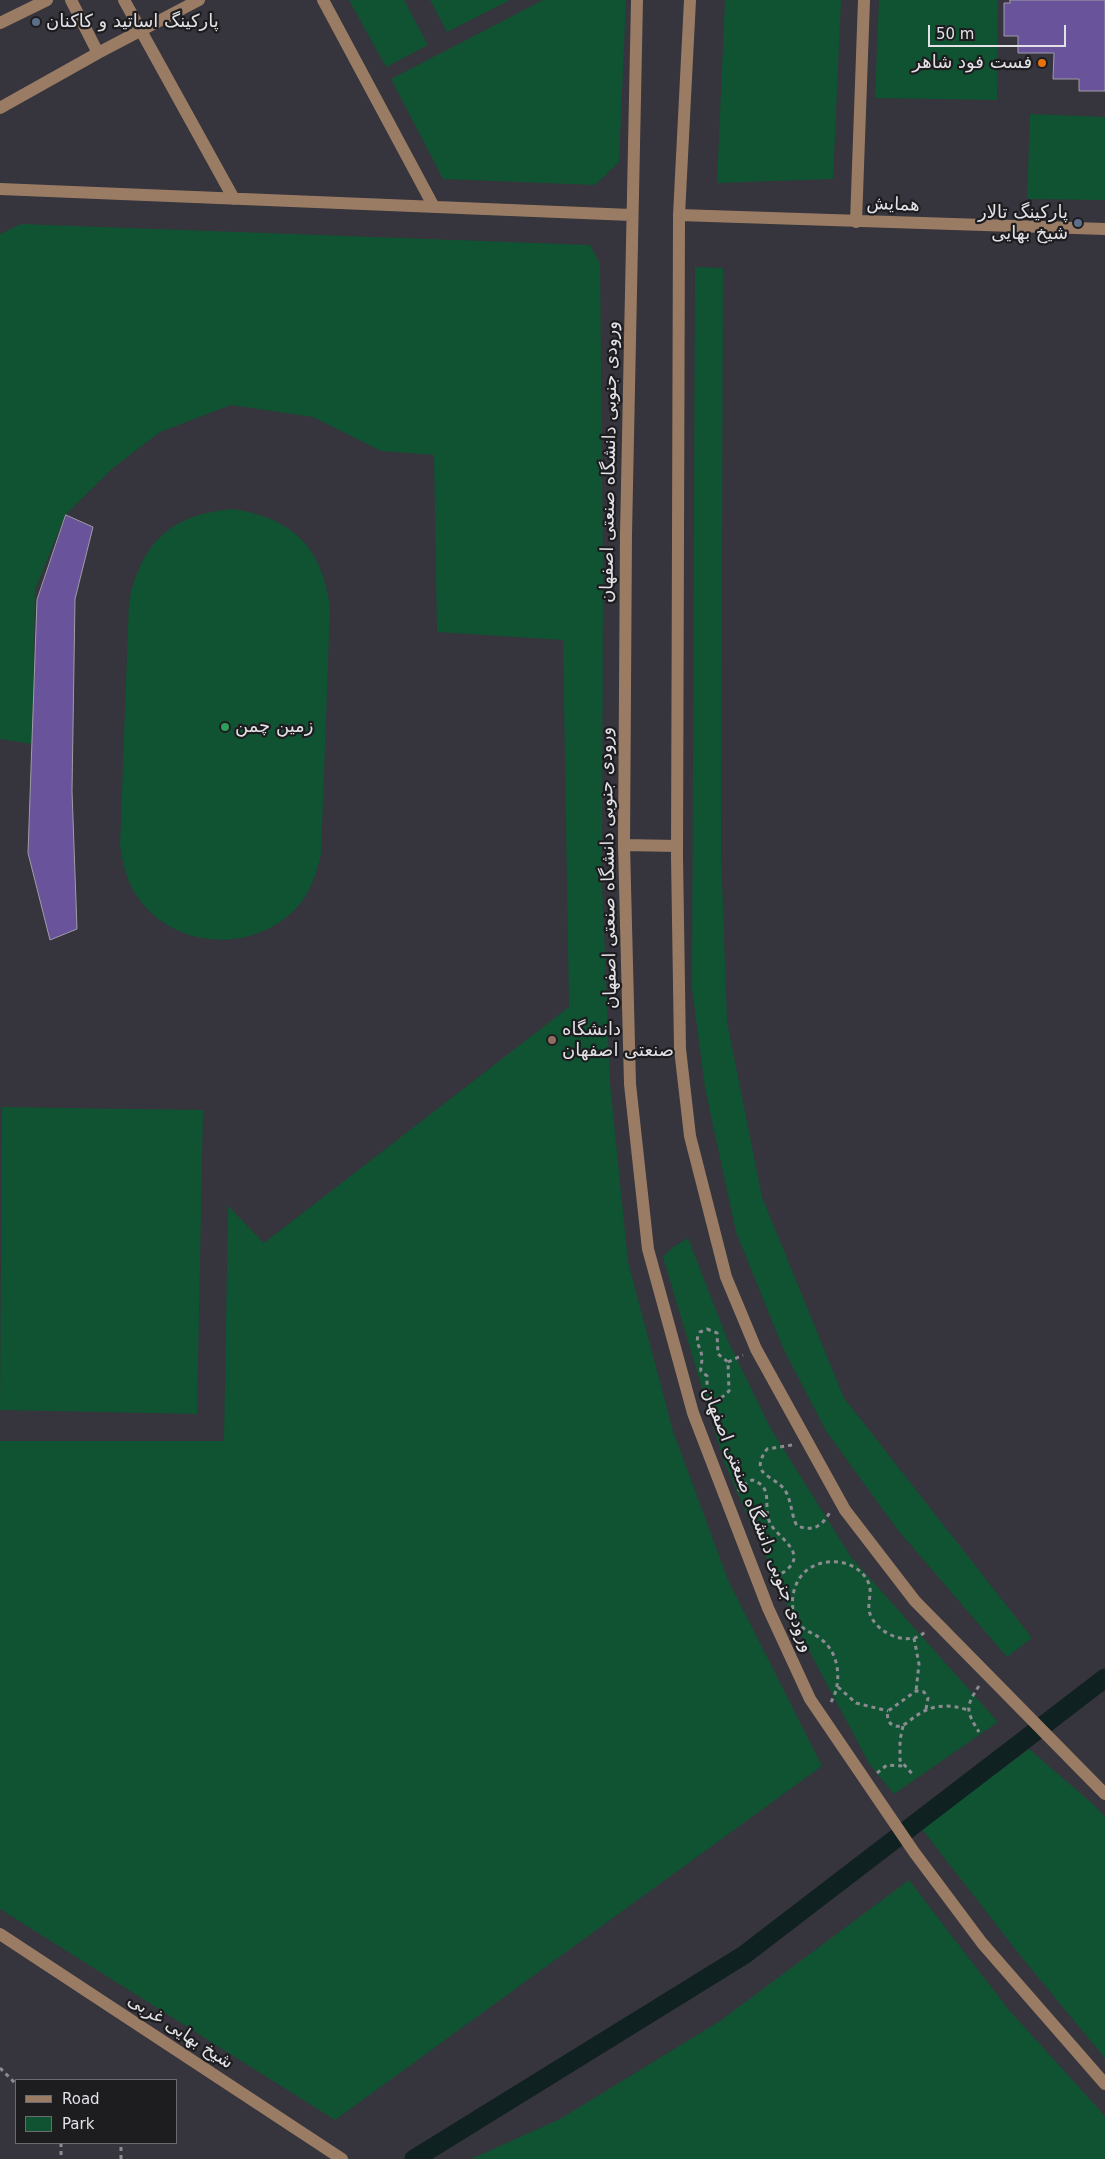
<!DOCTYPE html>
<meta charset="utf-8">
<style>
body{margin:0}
#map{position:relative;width:1105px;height:2159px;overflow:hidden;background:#36343c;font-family:"DejaVu Sans",sans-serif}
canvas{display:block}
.legend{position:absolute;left:15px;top:2079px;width:162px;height:65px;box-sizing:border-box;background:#1d1d20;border:1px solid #6c6b6f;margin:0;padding:6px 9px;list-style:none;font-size:15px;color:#e2e1e6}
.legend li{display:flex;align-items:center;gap:10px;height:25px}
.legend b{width:25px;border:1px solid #6c6b6f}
.scale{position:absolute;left:928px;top:25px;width:138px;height:22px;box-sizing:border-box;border:2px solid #e2e1e6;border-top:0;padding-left:6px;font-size:15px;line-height:18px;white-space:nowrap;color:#e2e1e6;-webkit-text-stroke:4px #1d1d20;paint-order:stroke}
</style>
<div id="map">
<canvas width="1105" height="2159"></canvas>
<ul class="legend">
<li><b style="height:6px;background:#9a7c65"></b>Road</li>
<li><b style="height:14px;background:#105332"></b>Park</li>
</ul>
<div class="scale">50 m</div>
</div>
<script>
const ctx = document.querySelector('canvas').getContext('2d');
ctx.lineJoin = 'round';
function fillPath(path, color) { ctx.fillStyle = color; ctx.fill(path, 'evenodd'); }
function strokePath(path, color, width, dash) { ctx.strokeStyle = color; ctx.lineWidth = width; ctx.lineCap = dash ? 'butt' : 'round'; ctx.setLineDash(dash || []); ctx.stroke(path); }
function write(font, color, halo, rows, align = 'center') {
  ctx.font = font + ' "DejaVu Sans","Noto Sans Arabic",sans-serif'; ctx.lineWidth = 4.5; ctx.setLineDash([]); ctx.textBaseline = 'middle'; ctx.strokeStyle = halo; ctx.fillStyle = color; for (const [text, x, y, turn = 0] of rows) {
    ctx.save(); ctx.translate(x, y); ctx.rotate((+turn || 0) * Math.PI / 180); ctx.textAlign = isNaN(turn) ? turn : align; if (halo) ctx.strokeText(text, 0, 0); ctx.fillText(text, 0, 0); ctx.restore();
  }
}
fillPath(new Path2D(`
 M 349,0 L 404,0 L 428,45 L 386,67 Z
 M 430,0 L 510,0 L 447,32 Z
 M 543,0 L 626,0 L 619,162 L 595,185 L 443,179 L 391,79 Z
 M 725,0 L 841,0 L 833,179 L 717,183 Z
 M 879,0 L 998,0 L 997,100 L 875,98 Z
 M 1030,114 L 1105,117 L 1105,200 L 1027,199 Z
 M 21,224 L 590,245 L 600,264 L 603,571 L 602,880 L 610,1083 L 628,1262 L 673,1431 L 728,1580 L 822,1766 L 335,2120 L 0,1909 L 0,1441 L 224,1441 L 228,1206 L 264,1243 L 569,1007 L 563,640 L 437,632 L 434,455 L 381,451 L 313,417 L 231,405 L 160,432 L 113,468 L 65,515 L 35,590 L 32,744 L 0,739 L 0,234 Z
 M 695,267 L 723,268 L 721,851 L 727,1022 L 762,1197 L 844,1398 L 1032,1638 L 1007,1657 L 897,1529 L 826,1431 L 783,1348 L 736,1232 L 705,1088 L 692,988 Z
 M 233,509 C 294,519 322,547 330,608 L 321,854 C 317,870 313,886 303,900 C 262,955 172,953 135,893 C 126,879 123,863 120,847 L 129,601 C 142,541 172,514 233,509 Z
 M 2,1107 L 203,1110 L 197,1414 L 0,1410 Z
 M 688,1238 L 728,1341 L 771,1429 L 851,1557 L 998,1722 L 894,1794 L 870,1765 L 797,1628 L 724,1462 L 663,1257 L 673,1247 Z
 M 1029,1749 L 1094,1805 L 1105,1817 L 1105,2058 L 1023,1959 L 922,1829 Z
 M 909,1880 L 1008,2009 L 1105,2116 L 1105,2159 L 471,2159 L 560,2119 L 720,2021 Z`), '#105332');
strokePath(new Path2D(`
 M 414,2159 L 744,1955 L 1105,1678`), '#102121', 19);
const building = new Path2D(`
 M 1010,0 L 1105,0 L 1105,91 L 1079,91 L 1079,79 L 1053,79 L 1054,53 L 1018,53 L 1018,36 L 1004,36 L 1004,3 L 1010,3 Z
 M 66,515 L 93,527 L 75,599 L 72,791 L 77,929 L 50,940 L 28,853 L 37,600 Z`);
fillPath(building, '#69539a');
strokePath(building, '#9f9da6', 1);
strokePath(new Path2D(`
 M 707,1329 L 717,1333 L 718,1354 L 728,1362 L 729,1391 C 723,1397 719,1400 709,1400 L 707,1396 L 707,1376 L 701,1371 C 700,1366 702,1363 702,1359 C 702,1347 693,1343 700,1332 Z
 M 728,1362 L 743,1355
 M 792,1445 L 767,1449 C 747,1477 777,1475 786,1492 C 792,1503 791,1515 797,1526 C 814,1532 822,1526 830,1512
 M 738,1491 L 744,1485 L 752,1480 C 775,1487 762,1506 770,1523 C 778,1539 814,1555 779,1575 L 771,1575
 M 914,1638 L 919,1664 L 916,1691
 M 979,1686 C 965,1707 966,1711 979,1732
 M 838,1687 L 856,1703 L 888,1711
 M 831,1702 C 842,1684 840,1654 822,1640 C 815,1633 804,1632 798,1622 C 787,1606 793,1578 810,1568 C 829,1556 860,1561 869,1584 C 872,1591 868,1602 869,1610 C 872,1628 896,1642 913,1638 C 918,1638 922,1634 927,1631
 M 926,1709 L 928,1698 L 924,1692 L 916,1691 L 888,1711 C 886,1719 890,1728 900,1726 C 906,1725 911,1719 916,1716 C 933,1704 949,1704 968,1710
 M 903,1726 L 900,1740 L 900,1760 L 914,1776
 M 877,1773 L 887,1765 L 903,1766
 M 0,2068 L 16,2084
 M 61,2143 L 61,2159
 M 121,2159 L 121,2143`), '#8c8b91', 3, [4, 4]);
strokePath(new Path2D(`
 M 71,0 L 98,53
 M 124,0 L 234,199
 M 323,0 L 434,207
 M 637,0 L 626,534 L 624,845 L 630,1084 L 648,1249 L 693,1413 L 768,1608 L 810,1699 L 914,1852 L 982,1943 L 1105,2084
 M 690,0 L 679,215 L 677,856 L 680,1049 L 690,1136 L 726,1277 L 756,1349 L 845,1510 L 915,1601 L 1105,1794
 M 0,23 L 47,0
 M 0,108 L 98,53 L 199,0
 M 0,189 L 631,215
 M 679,215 L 1105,229
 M 856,222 L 864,0
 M 624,845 L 677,846
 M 0,1934 L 342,2159`), '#9a7c65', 12);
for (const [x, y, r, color] of [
 [36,22,5,"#5c6f8a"],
 [1042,63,5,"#e8710a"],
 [1078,223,5,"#5c6f8a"],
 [225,727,5,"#2e9e5b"],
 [552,1040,5,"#8d6e63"]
]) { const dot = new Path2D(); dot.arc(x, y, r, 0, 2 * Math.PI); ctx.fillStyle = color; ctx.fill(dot); strokePath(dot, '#1d1d20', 2); }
write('18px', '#e2e1e6', '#1d1d20', [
 ["پارکینگ اساتید و کاکنان",46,22],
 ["فست فود شاهر",1032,63,"right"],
 ["پارکینگ تالار",1068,213,"right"],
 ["شیخ بهایی",1068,234,"right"],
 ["زمین چمن",235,727],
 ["دانشگاه",562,1030],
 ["صنعتی اصفهان",562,1051]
], 'left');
write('18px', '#e2e1e6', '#1d1d20', [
 ["همایش",893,205,2],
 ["ورودی جنوبی دانشگاه صنعتی اصفهان",610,462,-89],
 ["ورودی جنوبی دانشگاه صنعتی اصفهان",609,868,-91],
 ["ورودی جنوبی دانشگاه صنعتی اصفهان",757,1520,69],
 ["شیخ بهایی غربی",180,2032,33]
]);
</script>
